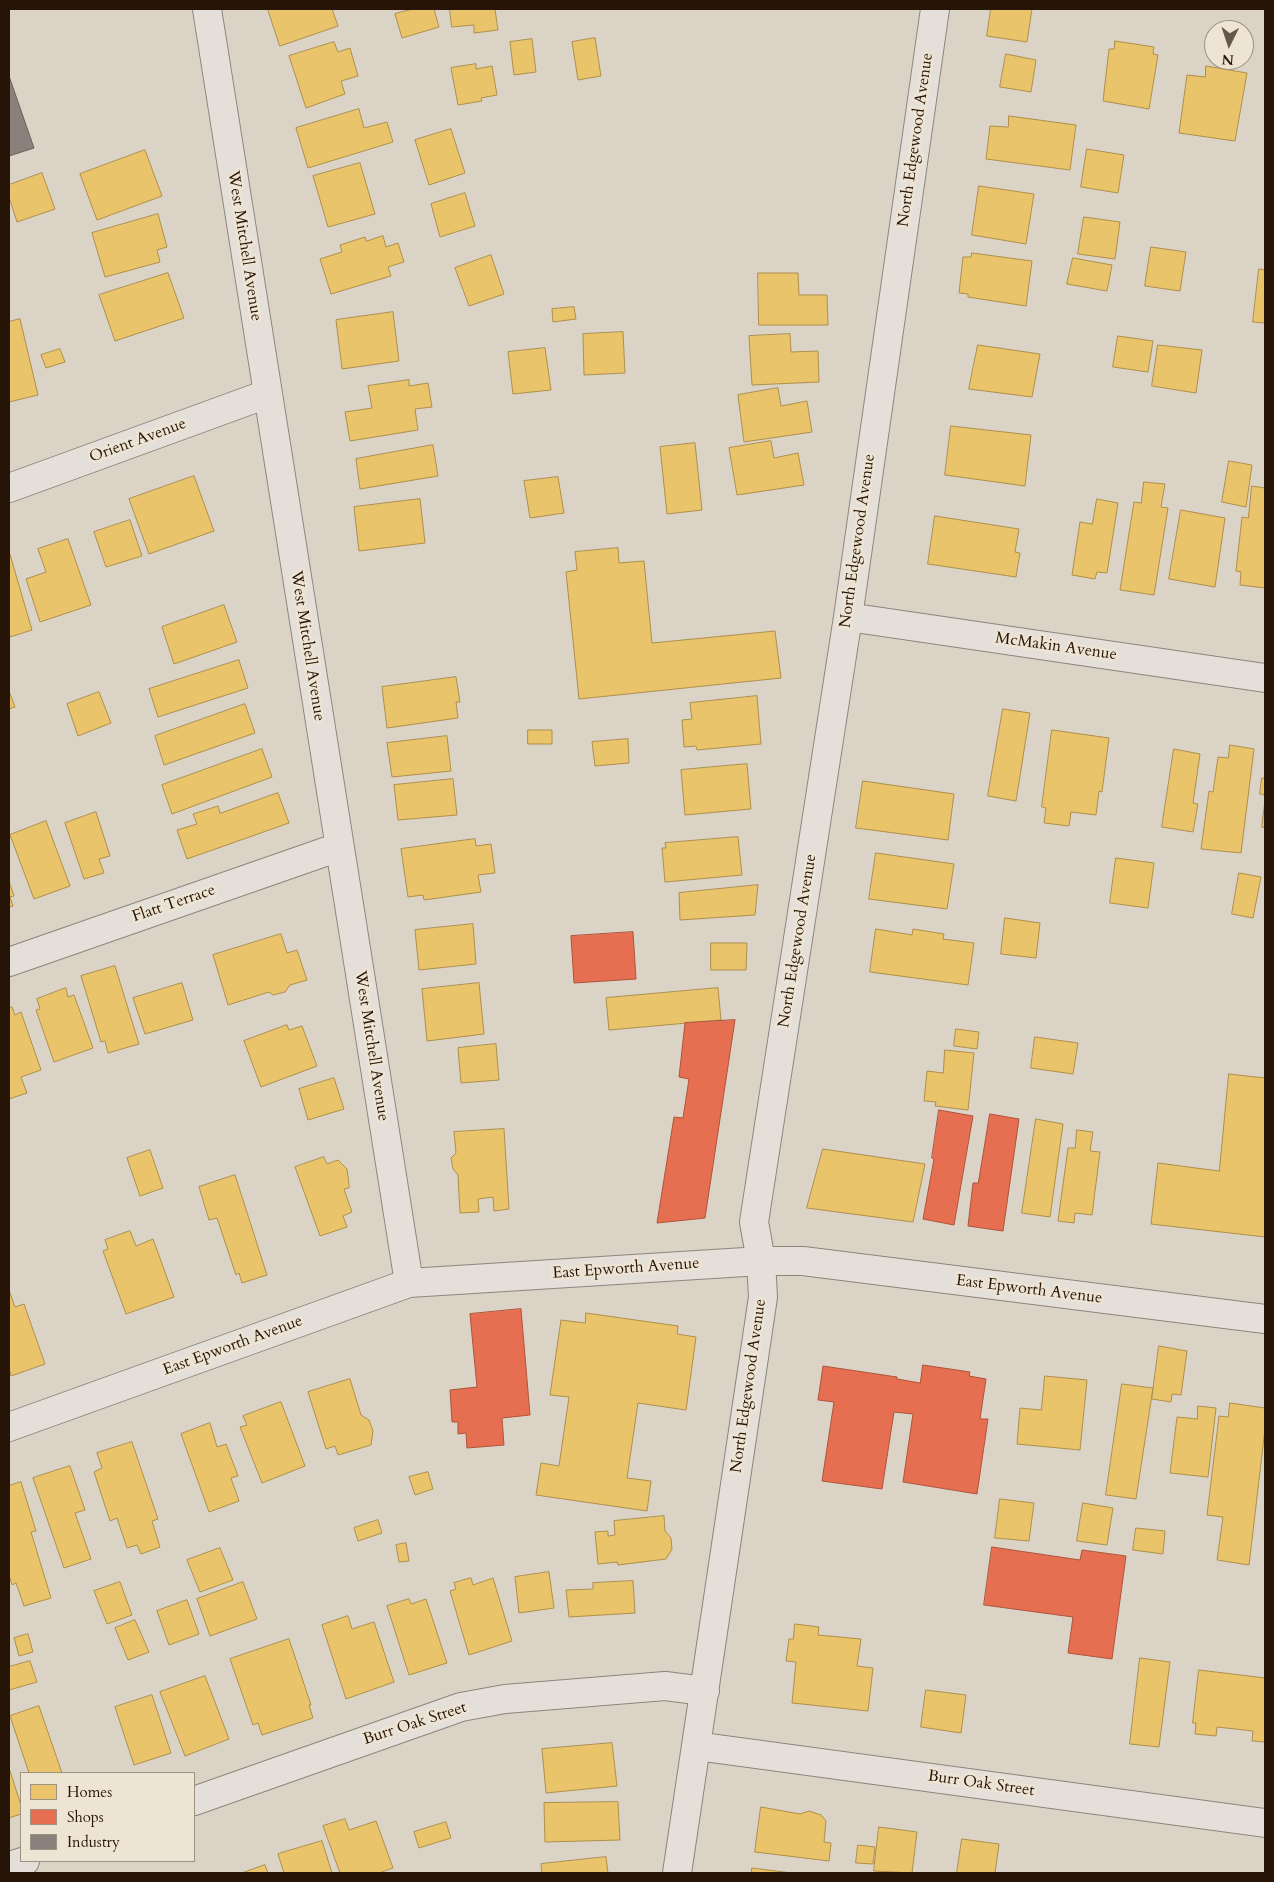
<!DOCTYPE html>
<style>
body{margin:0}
#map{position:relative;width:1274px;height:1882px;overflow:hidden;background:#dbd3c6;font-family:Cardo,serif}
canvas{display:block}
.frame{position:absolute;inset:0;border:10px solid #261406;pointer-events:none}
.legend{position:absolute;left:20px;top:1772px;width:175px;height:90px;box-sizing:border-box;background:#ede4d4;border:1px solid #9d9182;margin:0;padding:6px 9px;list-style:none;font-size:15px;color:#261406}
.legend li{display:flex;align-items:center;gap:10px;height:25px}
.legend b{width:25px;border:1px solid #9d9182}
.north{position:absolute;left:1204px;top:20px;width:50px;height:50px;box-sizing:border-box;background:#ede4d4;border:1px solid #9d9182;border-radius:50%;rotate:184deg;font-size:14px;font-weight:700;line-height:20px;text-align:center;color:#261406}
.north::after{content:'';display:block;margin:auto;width:18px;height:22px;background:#655749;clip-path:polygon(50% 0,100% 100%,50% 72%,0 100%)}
</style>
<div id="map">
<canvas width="1274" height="1882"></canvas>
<div class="frame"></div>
<ul class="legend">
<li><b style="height:14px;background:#e9c46a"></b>Homes</li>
<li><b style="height:14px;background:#e76f51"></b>Shops</li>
<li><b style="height:14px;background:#8a817c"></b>Industry</li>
</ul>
<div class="north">N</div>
</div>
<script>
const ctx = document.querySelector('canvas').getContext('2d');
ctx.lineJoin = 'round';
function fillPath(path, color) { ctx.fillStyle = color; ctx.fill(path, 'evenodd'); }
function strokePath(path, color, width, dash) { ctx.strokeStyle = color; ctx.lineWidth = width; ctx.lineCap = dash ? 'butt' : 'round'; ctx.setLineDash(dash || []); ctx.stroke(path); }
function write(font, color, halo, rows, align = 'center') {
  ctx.font = font + ' Cardo,serif'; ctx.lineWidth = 5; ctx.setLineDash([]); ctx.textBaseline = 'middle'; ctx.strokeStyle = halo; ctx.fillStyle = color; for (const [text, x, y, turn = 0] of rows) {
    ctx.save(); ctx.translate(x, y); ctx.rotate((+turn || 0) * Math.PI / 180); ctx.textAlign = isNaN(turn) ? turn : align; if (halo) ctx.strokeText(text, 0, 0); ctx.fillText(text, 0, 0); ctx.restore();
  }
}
const homes = new Path2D(`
 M 268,9 L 332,9 L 338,26 L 280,46 Z
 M 413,9 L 434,9 L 439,27 L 402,38 L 395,14 Z
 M 450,9 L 495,9 L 498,30 L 474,33 L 474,25 L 452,27 Z
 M 991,9 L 1032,9 L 1027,42 L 987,36 Z
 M 595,38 L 601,76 L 578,80 L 572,42 Z
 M 532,39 L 536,72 L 514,75 L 510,42 Z
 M 1115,41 L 1154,47 L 1153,54 L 1158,55 L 1149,109 L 1103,101 L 1109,49 L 1114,49 Z
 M 334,42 L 338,52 L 350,48 L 358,76 L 341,81 L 345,94 L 306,108 L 289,56 Z
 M 1006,54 L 1036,60 L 1031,92 L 1000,87 Z
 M 476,64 L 476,69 L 492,66 L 497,95 L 481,98 L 482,101 L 458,105 L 451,68 Z
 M 1206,66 L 1247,73 L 1235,141 L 1179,133 L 1187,75 L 1205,77 Z
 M 359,109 L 364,128 L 387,122 L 393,142 L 308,168 L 296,128 Z
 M 1009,116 L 1076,125 L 1070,170 L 986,159 L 990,126 L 1008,127 Z
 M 451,129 L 465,173 L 429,185 L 415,140 Z
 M 1087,149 L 1124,155 L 1118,193 L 1081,187 Z
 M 145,150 L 162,196 L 97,220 L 80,174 Z
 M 360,163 L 375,214 L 328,227 L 313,176 Z
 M 42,173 L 55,209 L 17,222 L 9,197 L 9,185 Z
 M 979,186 L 1034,194 L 1026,244 L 972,235 Z
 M 465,193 L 475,226 L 440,237 L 431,204 Z
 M 158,214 L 167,247 L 157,250 L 160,262 L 105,277 L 92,233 Z
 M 1084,217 L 1120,222 L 1115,259 L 1078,254 Z
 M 383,236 L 386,247 L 398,243 L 404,262 L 388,267 L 391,276 L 331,294 L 320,259 L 342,252 L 340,245 L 365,237 L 366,241 Z
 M 1151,247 L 1186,252 L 1180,291 L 1145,286 Z
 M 972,253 L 1032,261 L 1026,306 L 968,297 L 968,294 L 959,293 L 963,257 L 971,257 Z
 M 491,255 L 504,294 L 469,306 L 455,268 Z
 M 1073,258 L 1112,265 L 1107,291 L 1067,284 Z
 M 1259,269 L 1265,270 L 1265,323 L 1253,322 Z
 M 168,273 L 184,318 L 115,341 L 99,295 Z
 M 758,273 L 798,273 L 799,295 L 827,295 L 828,325 L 759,325 Z
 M 574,307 L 576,319 L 553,322 L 552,309 Z
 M 393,312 L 399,361 L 342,369 L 336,320 Z
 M 20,319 L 38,395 L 9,402 L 9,322 Z
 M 623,332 L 625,373 L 584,375 L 583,334 Z
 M 790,334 L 791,352 L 818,351 L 819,382 L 752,385 L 749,336 Z
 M 1118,336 L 1153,341 L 1148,372 L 1113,367 Z
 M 978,345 L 1040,354 L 1032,397 L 969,389 Z
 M 1158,345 L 1202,350 L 1196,393 L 1152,386 Z
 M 545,348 L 551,390 L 513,394 L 508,352 Z
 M 60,349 L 65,362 L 46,368 L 41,355 Z
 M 409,380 L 409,386 L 428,383 L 432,407 L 415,409 L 418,430 L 350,441 L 345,412 L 372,408 L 368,386 Z
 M 778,388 L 781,406 L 807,401 L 812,432 L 744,442 L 738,395 Z
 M 951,426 L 1031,435 L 1025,486 L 945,475 Z
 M 771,441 L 774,458 L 798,453 L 804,485 L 737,495 L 729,448 Z
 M 695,443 L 702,510 L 667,514 L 660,447 Z
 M 433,445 L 438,476 L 360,489 L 356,459 Z
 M 1229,461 L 1252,465 L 1246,507 L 1222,502 Z
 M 194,476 L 214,531 L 149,554 L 129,499 Z
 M 558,477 L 564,513 L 530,518 L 524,481 Z
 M 1144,482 L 1165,484 L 1161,507 L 1168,508 L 1154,595 L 1120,590 L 1134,502 L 1141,503 Z
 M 1252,486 L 1265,488 L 1265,588 L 1240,585 L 1241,572 L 1236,571 L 1242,517 L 1248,518 Z
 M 420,499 L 425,543 L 359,551 L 354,507 Z
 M 1097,499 L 1118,503 L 1107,573 L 1097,572 L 1095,579 L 1072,575 L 1080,522 L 1092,524 Z
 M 1181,510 L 1225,518 L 1215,587 L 1169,579 Z
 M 935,516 L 1019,529 L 1015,552 L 1020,553 L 1016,577 L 928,564 Z
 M 130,520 L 142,556 L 106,567 L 94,532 Z
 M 68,539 L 91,605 L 40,622 L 26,579 L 46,572 L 38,549 Z
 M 618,548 L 619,563 L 644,561 L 652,643 L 775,631 L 781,678 L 579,699 L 566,572 L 577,570 L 575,552 Z
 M 9,551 L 32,630 L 10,637 L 9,631 Z
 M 224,605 L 237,642 L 174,664 L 162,627 Z
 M 239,660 L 248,688 L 158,717 L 149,689 Z
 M 456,677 L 460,702 L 456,702 L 458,718 L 387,728 L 382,687 Z
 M 9,691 L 15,707 L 9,709 Z
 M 99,692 L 111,723 L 78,736 L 67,704 Z
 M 757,696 L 761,744 L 697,750 L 696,746 L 684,747 L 682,720 L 692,719 L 690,703 Z
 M 245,704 L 255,733 L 164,765 L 155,736 Z
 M 1003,709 L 1030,713 L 1016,801 L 988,796 Z
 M 528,730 L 552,730 L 552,744 L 528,744 Z
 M 1052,730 L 1109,738 L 1102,792 L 1099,791 L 1096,815 L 1071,812 L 1069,826 L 1044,823 L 1046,808 L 1042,807 Z
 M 447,736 L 451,771 L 392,777 L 387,743 Z
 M 628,739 L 629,763 L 595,766 L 592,742 Z
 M 1230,745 L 1254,749 L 1241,853 L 1201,849 L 1209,791 L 1213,792 L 1218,757 L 1228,758 Z
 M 262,749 L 272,777 L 172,814 L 162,785 Z
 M 1174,749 L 1200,754 L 1193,803 L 1198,804 L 1193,832 L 1162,827 Z
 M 747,764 L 751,809 L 685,815 L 681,770 Z
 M 1262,778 L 1265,778 L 1265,795 L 1260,794 Z
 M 453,779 L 457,815 L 398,820 L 394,785 Z
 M 863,781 L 954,794 L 948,840 L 856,828 Z
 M 278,793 L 289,823 L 187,859 L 177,830 L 197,824 L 193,814 L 218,806 L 220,813 Z
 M 1265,801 L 1265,828 L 1262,827 Z
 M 96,812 L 110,856 L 99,859 L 104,873 L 84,879 L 65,823 Z
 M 46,821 L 70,886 L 34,899 L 10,835 Z
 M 738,837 L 742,875 L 665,882 L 662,848 L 666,848 L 665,843 Z
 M 475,839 L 476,846 L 491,844 L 495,873 L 478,875 L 481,892 L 424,900 L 423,895 L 408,897 L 401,849 Z
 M 876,853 L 954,864 L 947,909 L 869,899 Z
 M 1116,858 L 1154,863 L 1148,908 L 1110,903 Z
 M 1239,873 L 1261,877 L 1253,918 L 1232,914 Z
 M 9,881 L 14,896 L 10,897 L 13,906 L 9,907 Z
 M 758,885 L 755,915 L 680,920 L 679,893 Z
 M 1005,918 L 1040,923 L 1036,958 L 1001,954 Z
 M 473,924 L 476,964 L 419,970 L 415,930 Z
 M 876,929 L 912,935 L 913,929 L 944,934 L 943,939 L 974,943 L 968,985 L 870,972 Z
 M 281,934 L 287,953 L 297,950 L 307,980 L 290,985 L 285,992 L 273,995 L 269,992 L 228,1005 L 213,955 Z
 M 711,943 L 747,943 L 746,970 L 711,970 Z
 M 115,966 L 139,1044 L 108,1053 L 105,1041 L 101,1042 L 81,976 Z
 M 182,983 L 193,1020 L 145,1034 L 133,998 Z
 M 479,983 L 484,1034 L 427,1041 L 422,989 Z
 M 66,988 L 68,997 L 74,995 L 93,1048 L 54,1062 L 36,1010 L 40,1009 L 37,999 Z
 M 718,988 L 721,1020 L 609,1030 L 606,998 Z
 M 12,1007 L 15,1015 L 21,1012 L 41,1070 L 21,1077 L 27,1093 L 9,1099 L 9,1009 Z
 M 287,1025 L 289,1030 L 302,1026 L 317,1066 L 261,1087 L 244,1041 Z
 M 956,1029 L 979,1032 L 977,1049 L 954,1046 Z
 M 1035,1037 L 1078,1043 L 1073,1074 L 1031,1068 Z
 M 496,1044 L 499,1080 L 461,1083 L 458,1048 Z
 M 945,1050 L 974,1053 L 968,1110 L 935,1106 L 936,1102 L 924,1101 L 927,1071 L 943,1073 Z
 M 1229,1074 L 1265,1078 L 1265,1237 L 1151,1224 L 1158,1163 L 1219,1171 Z
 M 334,1078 L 344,1109 L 308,1120 L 299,1089 Z
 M 1036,1119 L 1063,1124 L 1050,1217 L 1022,1213 Z
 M 504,1129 L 509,1209 L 494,1211 L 493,1197 L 478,1199 L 479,1212 L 460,1213 L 458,1175 L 453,1169 L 451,1158 L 456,1153 L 454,1132 Z
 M 1077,1130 L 1093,1132 L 1090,1151 L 1100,1152 L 1092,1215 L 1075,1213 L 1074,1223 L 1058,1221 L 1068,1148 L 1075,1148 Z
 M 823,1149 L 925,1164 L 913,1222 L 807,1208 Z
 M 150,1150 L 163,1188 L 140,1196 L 127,1158 Z
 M 324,1157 L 327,1164 L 338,1160 L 347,1169 L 349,1185 L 349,1188 L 344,1189 L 352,1212 L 343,1216 L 347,1227 L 320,1236 L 295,1167 Z
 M 235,1175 L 267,1275 L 242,1283 L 239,1273 L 236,1275 L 217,1218 L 209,1220 L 199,1187 Z
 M 130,1231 L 136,1246 L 153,1239 L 174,1297 L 126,1314 L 103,1251 L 108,1249 L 105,1240 Z
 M 9,1290 L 15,1307 L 24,1304 L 45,1364 L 11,1376 L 9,1368 Z
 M 586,1313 L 678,1326 L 677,1334 L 696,1337 L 686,1410 L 638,1403 L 627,1478 L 651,1481 L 647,1511 L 536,1495 L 541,1463 L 559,1466 L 569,1397 L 550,1395 L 561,1320 L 585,1323 Z
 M 1159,1346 L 1187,1351 L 1181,1395 L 1172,1394 L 1171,1402 L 1152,1399 Z
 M 1045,1376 L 1087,1380 L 1080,1450 L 1017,1444 L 1020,1408 L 1041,1410 Z
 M 350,1379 L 361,1415 L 369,1420 L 373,1431 L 371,1445 L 338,1455 L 335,1446 L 326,1449 L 308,1392 Z
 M 1122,1384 L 1153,1388 L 1136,1499 L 1106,1495 Z
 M 281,1402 L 305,1466 L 262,1483 L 240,1427 L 247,1425 L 243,1416 Z
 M 1230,1403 L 1265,1408 L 1265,1429 L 1249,1565 L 1217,1560 L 1223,1517 L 1207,1515 L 1219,1416 L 1228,1417 Z
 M 1198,1406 L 1216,1408 L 1208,1477 L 1170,1473 L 1177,1417 L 1197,1419 Z
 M 210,1423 L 217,1447 L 226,1444 L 238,1476 L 231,1478 L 239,1501 L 209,1512 L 181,1434 Z
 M 132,1442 L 158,1519 L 152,1521 L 160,1547 L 141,1554 L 137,1545 L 127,1548 L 117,1518 L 110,1521 L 94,1472 L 102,1468 L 97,1453 Z
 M 70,1466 L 85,1510 L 75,1513 L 91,1559 L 64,1568 L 33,1478 Z
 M 428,1472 L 433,1489 L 415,1495 L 409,1477 Z
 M 21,1482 L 36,1531 L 31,1532 L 51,1598 L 24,1606 L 16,1583 L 12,1585 L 9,1575 L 9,1486 Z
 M 1000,1499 L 1034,1503 L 1029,1541 L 995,1538 Z
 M 1083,1503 L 1113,1508 L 1107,1545 L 1077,1541 Z
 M 664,1516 L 665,1531 L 671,1538 L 672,1549 L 666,1559 L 618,1565 L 617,1562 L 598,1564 L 595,1532 L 608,1531 L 608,1536 L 615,1535 L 614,1521 Z
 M 378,1520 L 382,1533 L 358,1541 L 354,1528 Z
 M 1136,1528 L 1165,1531 L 1163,1554 L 1133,1550 Z
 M 406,1543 L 409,1561 L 399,1562 L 396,1545 Z
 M 220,1548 L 233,1580 L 200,1592 L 187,1560 Z
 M 549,1572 L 554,1608 L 519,1613 L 515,1577 Z
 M 471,1578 L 473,1585 L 493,1578 L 512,1641 L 469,1655 L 450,1591 L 456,1589 L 454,1583 Z
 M 633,1581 L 635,1613 L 569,1617 L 566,1590 L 593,1589 L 593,1583 Z
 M 120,1582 L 132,1615 L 107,1624 L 94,1591 Z
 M 243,1582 L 257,1619 L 210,1636 L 197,1599 Z
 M 409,1599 L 411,1604 L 426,1599 L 447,1663 L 409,1675 L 387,1606 Z
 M 187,1600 L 199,1634 L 169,1645 L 157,1611 Z
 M 348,1616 L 352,1629 L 374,1622 L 394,1682 L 346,1699 L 322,1625 Z
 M 135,1620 L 149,1652 L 128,1660 L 115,1628 Z
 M 795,1624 L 819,1627 L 818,1635 L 861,1639 L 857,1666 L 873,1668 L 868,1711 L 792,1703 L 796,1662 L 786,1661 L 789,1639 L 793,1639 Z
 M 28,1634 L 33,1652 L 19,1656 L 14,1638 Z
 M 289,1639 L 311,1705 L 309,1705 L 313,1718 L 262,1735 L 258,1723 L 253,1725 L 230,1659 Z
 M 1140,1658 L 1170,1662 L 1159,1747 L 1130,1744 Z
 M 30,1661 L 37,1682 L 9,1690 L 9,1667 Z
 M 1199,1670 L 1265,1678 L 1265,1742 L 1252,1741 L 1253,1731 L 1217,1727 L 1216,1736 L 1195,1734 L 1196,1723 L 1193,1723 Z
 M 205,1676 L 229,1739 L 185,1756 L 160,1692 Z
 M 926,1690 L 966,1695 L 961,1733 L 921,1727 Z
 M 152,1695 L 171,1753 L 134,1765 L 115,1707 Z
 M 39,1706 L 62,1773 L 29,1773 L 10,1716 Z
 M 612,1743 L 617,1786 L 546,1793 L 542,1749 Z
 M 9,1768 L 21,1805 L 21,1814 L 9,1818 Z
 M 618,1802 L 620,1840 L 545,1842 L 544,1803 Z
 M 761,1807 L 800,1814 L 809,1811 L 821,1815 L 826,1821 L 824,1842 L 831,1843 L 829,1861 L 755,1852 Z
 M 345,1819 L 349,1830 L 376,1821 L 393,1868 L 379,1873 L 340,1873 L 323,1826 Z
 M 446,1822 L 451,1838 L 419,1848 L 414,1832 Z
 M 879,1827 L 917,1832 L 912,1873 L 874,1871 Z
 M 962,1839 L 999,1844 L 995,1873 L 957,1873 Z
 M 322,1841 L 332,1873 L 284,1873 L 278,1854 Z
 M 858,1845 L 875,1847 L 873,1864 L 856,1863 Z
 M 606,1857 L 608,1873 L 542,1873 L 541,1864 Z
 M 265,1865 L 268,1873 L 242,1873 Z
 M 752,1868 L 792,1873 L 752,1873 Z`);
fillPath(homes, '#e9c46a');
strokePath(homes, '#ae8f4c', 1);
const shops = new Path2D(`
 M 633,932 L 636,979 L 574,983 L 571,936 Z
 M 735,1020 L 705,1218 L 657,1223 L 674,1117 L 683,1118 L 689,1079 L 679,1077 L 685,1023 Z
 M 939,1110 L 973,1116 L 954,1225 L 923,1219 L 934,1159 L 932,1158 Z
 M 990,1114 L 1019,1119 L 1003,1231 L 968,1226 L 973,1183 L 978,1183 Z
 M 521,1309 L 530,1415 L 502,1418 L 504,1445 L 467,1448 L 466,1433 L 458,1434 L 458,1422 L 452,1422 L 450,1390 L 477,1387 L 470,1314 Z
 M 923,1365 L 970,1372 L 969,1376 L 986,1379 L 980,1419 L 988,1419 L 977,1494 L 903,1482 L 913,1414 L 894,1412 L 882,1489 L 822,1481 L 834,1402 L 818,1400 L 823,1366 L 897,1377 L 897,1379 L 920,1383 Z
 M 992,1547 L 1080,1560 L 1082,1550 L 1126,1556 L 1112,1659 L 1068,1653 L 1073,1617 L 984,1605 Z`);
fillPath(shops, '#e76f51');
strokePath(shops, '#ad543a', 1);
const industry = new Path2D(`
 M 9,76 L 34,148 L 9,156 Z`);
fillPath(industry, '#8a817c');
strokePath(industry, '#6c6059', 1);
const minor = new Path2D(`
 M 207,9 L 409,1283
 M 9,488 L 267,394
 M 848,617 L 1265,678
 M 9,962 L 339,847
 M 9,1427 L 409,1283 L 761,1261 L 803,1261 L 1265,1319
 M 696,1746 L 1265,1823
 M 194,1801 L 461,1707 L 505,1699 L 665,1686 L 705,1691
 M 9,1866 L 25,1861
 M 677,1873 L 763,1297 L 761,1261 L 754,1222 L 848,617 L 935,9`);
strokePath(minor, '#8c857c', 30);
strokePath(minor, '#e4e0d9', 28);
write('16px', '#261406', '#ede4d4', [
 ["North Edgewood Avenue",916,140,-82],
 ["West Mitchell Avenue",244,246,81],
 ["Orient Avenue",138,441,-20],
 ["North Edgewood Avenue",858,541,-82],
 ["West Mitchell Avenue",307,646,81],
 ["McMakin Avenue",1056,647,8],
 ["Flatt Terrace",174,904,-19],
 ["North Edgewood Avenue",798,941,-81],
 ["West Mitchell Avenue",371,1046,81],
 ["East Epworth Avenue",626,1269,-4],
 ["East Epworth Avenue",1029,1290,7],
 ["East Epworth Avenue",233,1346,-20],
 ["North Edgewood Avenue",749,1386,-82],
 ["Burr Oak Street",415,1724,-18],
 ["Burr Oak Street",981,1784,8]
]);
</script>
